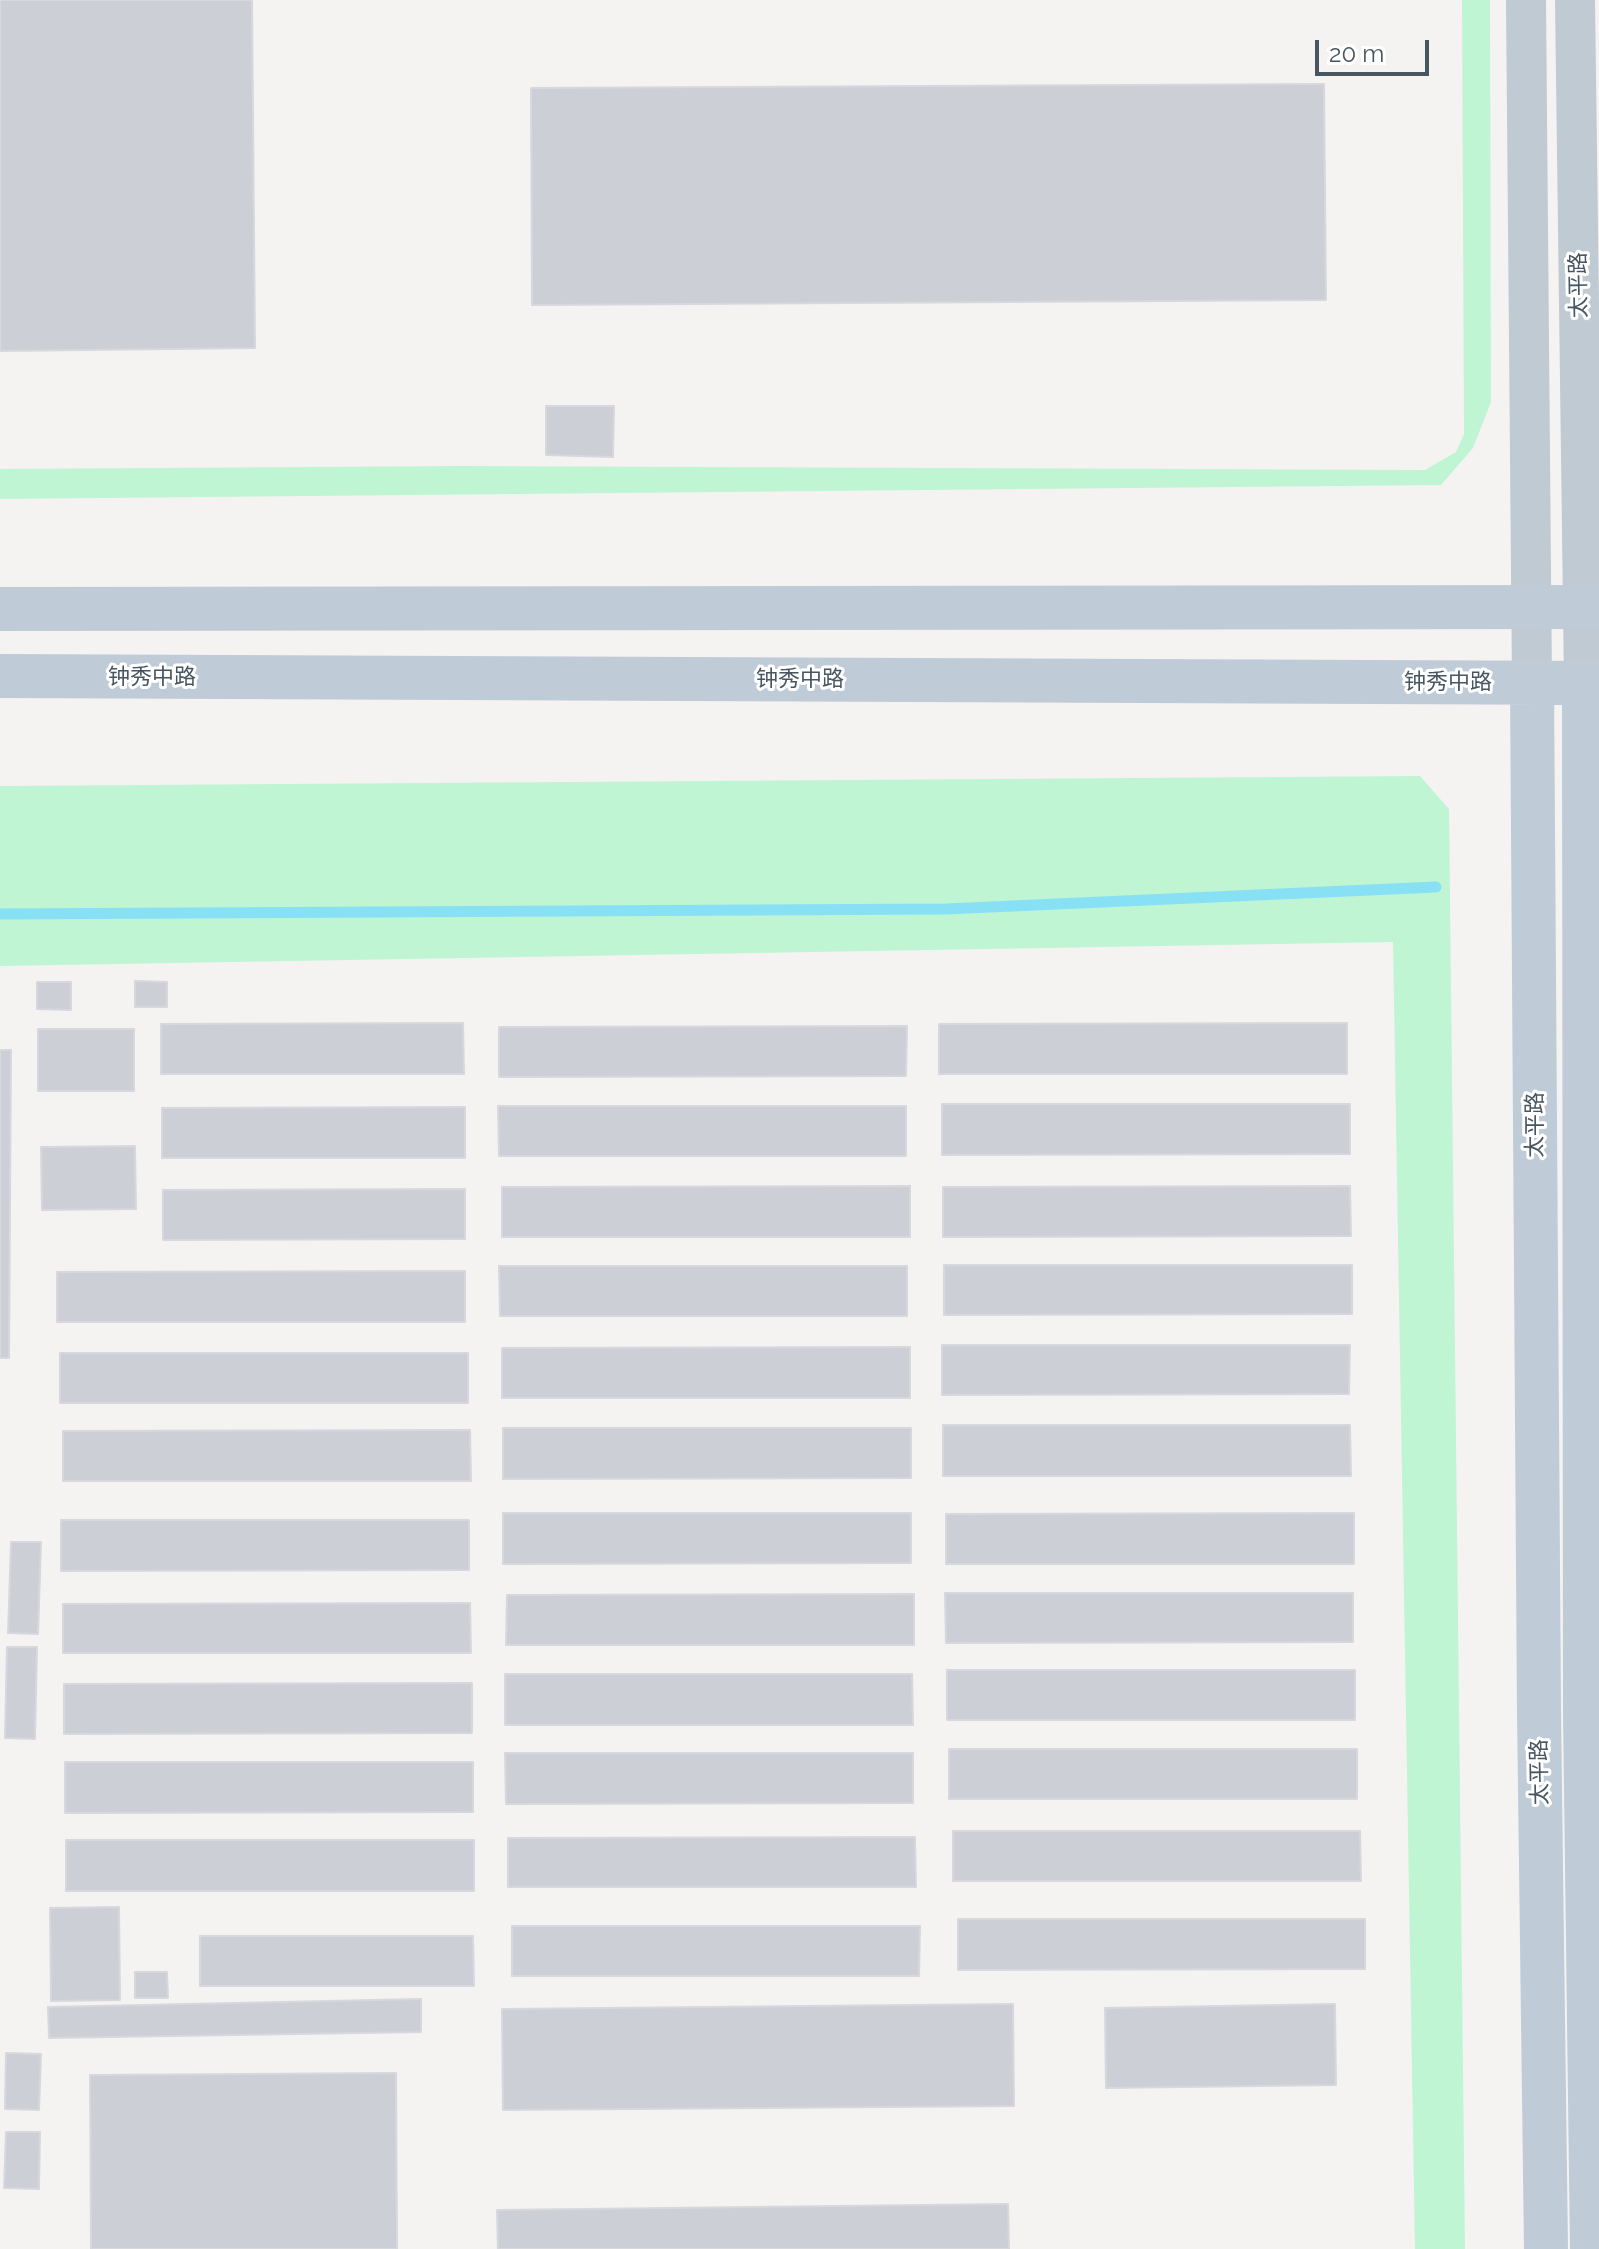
<!DOCTYPE html>
<meta charset="utf-8">
<style>
body{margin:0}
#map{position:relative;width:1599px;height:2249px;overflow:hidden;background:#f5f2f2;font-family:Raleway,sans-serif}
canvas{display:block}
.scale{position:absolute;left:1315px;top:40px;width:114px;height:36px;box-sizing:border-box;border:4px solid #485662;border-top:0;padding-left:10px;font-size:24px;line-height:28px;white-space:nowrap;color:#485662;-webkit-text-stroke:6px #fff;paint-order:stroke}
</style>
<div id="map">
<canvas width="1599" height="2249"></canvas>
<div class="scale">20 m</div>
</div>
<script>
const ctx = document.querySelector('canvas').getContext('2d');
ctx.lineJoin = 'round';
function fillPath(path, color) { ctx.fillStyle = color; ctx.fill(path, 'evenodd'); }
function strokePath(path, color, width, dash) { ctx.strokeStyle = color; ctx.lineWidth = width; ctx.lineCap = dash ? 'butt' : 'round'; ctx.setLineDash(dash || []); ctx.stroke(path); }
function write(font, color, halo, rows, align = 'center') {
  ctx.font = font + ' Raleway,"Noto Sans SC",sans-serif'; ctx.lineWidth = 6; ctx.setLineDash([]); ctx.textBaseline = 'middle'; ctx.strokeStyle = halo; ctx.fillStyle = color; for (const [text, x, y, turn = 0] of rows) {
    ctx.save(); ctx.translate(x, y); ctx.rotate((+turn || 0) * Math.PI / 180); ctx.textAlign = isNaN(turn) ? turn : align; if (halo) ctx.strokeText(text, 0, 0); ctx.fillText(text, 0, 0); ctx.restore();
  }
}
fillPath(new Path2D(`
 M 1462,0 L 1490,0 L 1491,402 L 1473,448 L 1441,485 L 0,499 L 0,469 L 460,466 L 1425,470 L 1456,452 L 1464,434 Z
 M 1420,776 L 1449,809 L 1465,2249 L 1415,2249 L 1393,942 L 0,966 L 0,786 Z`), '#bff5d3');
strokePath(new Path2D(`
 M 0,914 L 946,909 L 1436,887`), '#88e0f5', 11);
const building = new Path2D(`
 M 0,0 L 252,0 L 255,348 L 0,351 Z
 M 1324,84 L 1326,300 L 532,305 L 531,88 Z
 M 546,406 L 614,406 L 613,457 L 546,455 Z
 M 135,981 L 167,982 L 167,1007 L 135,1007 Z
 M 37,982 L 71,982 L 71,1010 L 37,1009 Z
 M 463,1023 L 464,1074 L 161,1074 L 161,1024 Z
 M 1347,1023 L 1347,1074 L 939,1074 L 939,1024 Z
 M 907,1026 L 906,1076 L 499,1077 L 499,1027 Z
 M 38,1029 L 134,1029 L 134,1091 L 38,1091 Z
 M 0,1050 L 11,1050 L 9,1358 L 0,1358 Z
 M 942,1104 L 1350,1104 L 1350,1154 L 942,1155 Z
 M 498,1106 L 906,1106 L 906,1156 L 499,1156 Z
 M 465,1107 L 465,1158 L 162,1158 L 162,1108 Z
 M 135,1146 L 136,1209 L 42,1210 L 41,1147 Z
 M 910,1186 L 910,1237 L 502,1237 L 502,1187 Z
 M 1350,1186 L 1351,1236 L 943,1237 L 943,1187 Z
 M 465,1189 L 465,1239 L 163,1240 L 163,1190 Z
 M 944,1265 L 1352,1265 L 1352,1314 L 944,1315 Z
 M 499,1266 L 907,1266 L 907,1316 L 500,1316 Z
 M 465,1271 L 465,1322 L 57,1322 L 57,1272 Z
 M 942,1345 L 1350,1345 L 1349,1394 L 942,1395 Z
 M 910,1347 L 910,1398 L 502,1398 L 502,1348 Z
 M 60,1353 L 468,1353 L 468,1403 L 60,1403 Z
 M 943,1425 L 1350,1425 L 1351,1476 L 943,1476 Z
 M 503,1428 L 911,1428 L 911,1478 L 503,1479 Z
 M 470,1430 L 471,1481 L 63,1481 L 63,1431 Z
 M 503,1513 L 911,1513 L 911,1563 L 503,1564 Z
 M 1354,1513 L 1354,1564 L 946,1564 L 946,1514 Z
 M 61,1520 L 469,1520 L 469,1570 L 61,1571 Z
 M 11,1542 L 41,1542 L 38,1634 L 8,1633 Z
 M 945,1593 L 1353,1593 L 1353,1642 L 946,1643 Z
 M 914,1594 L 914,1645 L 506,1645 L 507,1595 Z
 M 470,1603 L 471,1653 L 63,1653 L 63,1604 Z
 M 7,1647 L 37,1647 L 35,1739 L 5,1738 Z
 M 947,1670 L 1355,1670 L 1355,1720 L 947,1720 Z
 M 505,1674 L 912,1674 L 913,1725 L 505,1725 Z
 M 472,1683 L 472,1733 L 64,1734 L 64,1684 Z
 M 949,1749 L 1357,1749 L 1357,1799 L 949,1799 Z
 M 505,1753 L 913,1753 L 913,1803 L 506,1804 Z
 M 65,1762 L 473,1762 L 473,1812 L 65,1813 Z
 M 953,1831 L 1360,1831 L 1361,1881 L 953,1881 Z
 M 915,1837 L 916,1887 L 508,1887 L 508,1838 Z
 M 66,1840 L 474,1840 L 474,1891 L 66,1891 Z
 M 119,1907 L 120,2000 L 51,2001 L 50,1908 Z
 M 958,1919 L 1365,1919 L 1365,1969 L 958,1970 Z
 M 512,1926 L 920,1926 L 919,1976 L 512,1976 Z
 M 200,1936 L 473,1936 L 474,1986 L 200,1986 Z
 M 135,1972 L 167,1972 L 168,1998 L 135,1998 Z
 M 421,1999 L 421,2032 L 49,2038 L 48,2007 Z
 M 1013,2004 L 1014,2106 L 503,2110 L 502,2009 Z
 M 1335,2004 L 1336,2085 L 1106,2088 L 1105,2008 Z
 M 6,2053 L 41,2054 L 39,2110 L 5,2109 Z
 M 396,2073 L 397,2249 L 91,2249 L 90,2075 Z
 M 6,2132 L 40,2132 L 39,2189 L 4,2188 Z
 M 1008,2204 L 1009,2249 L 498,2249 L 497,2210 Z`);
fillPath(building, '#cccfd5');
strokePath(building, '#d6d8de', 2);
strokePath(new Path2D(`
 M 1526,0 L 1532,683
 M 1575,0 L 1584,684`), '#bfcad3', 40);
strokePath(new Path2D(`
 M 0,609 L 1599,607
 M 0,676 L 1599,683
 M 1532,683 L 1539,1712 L 1546,2249
 M 1584,684 L 1585,1714 L 1592,2249`), '#bfcbd7', 44);
write('22px', '#485662', '#fff', [
 ["太平路",1579,285,-91],
 ["钟秀中路",152,677],
 ["钟秀中路",800,679],
 ["钟秀中路",1448,682],
 ["太平路",1535,1125,-90],
 ["太平路",1540,1772,-91]
]);
</script>
